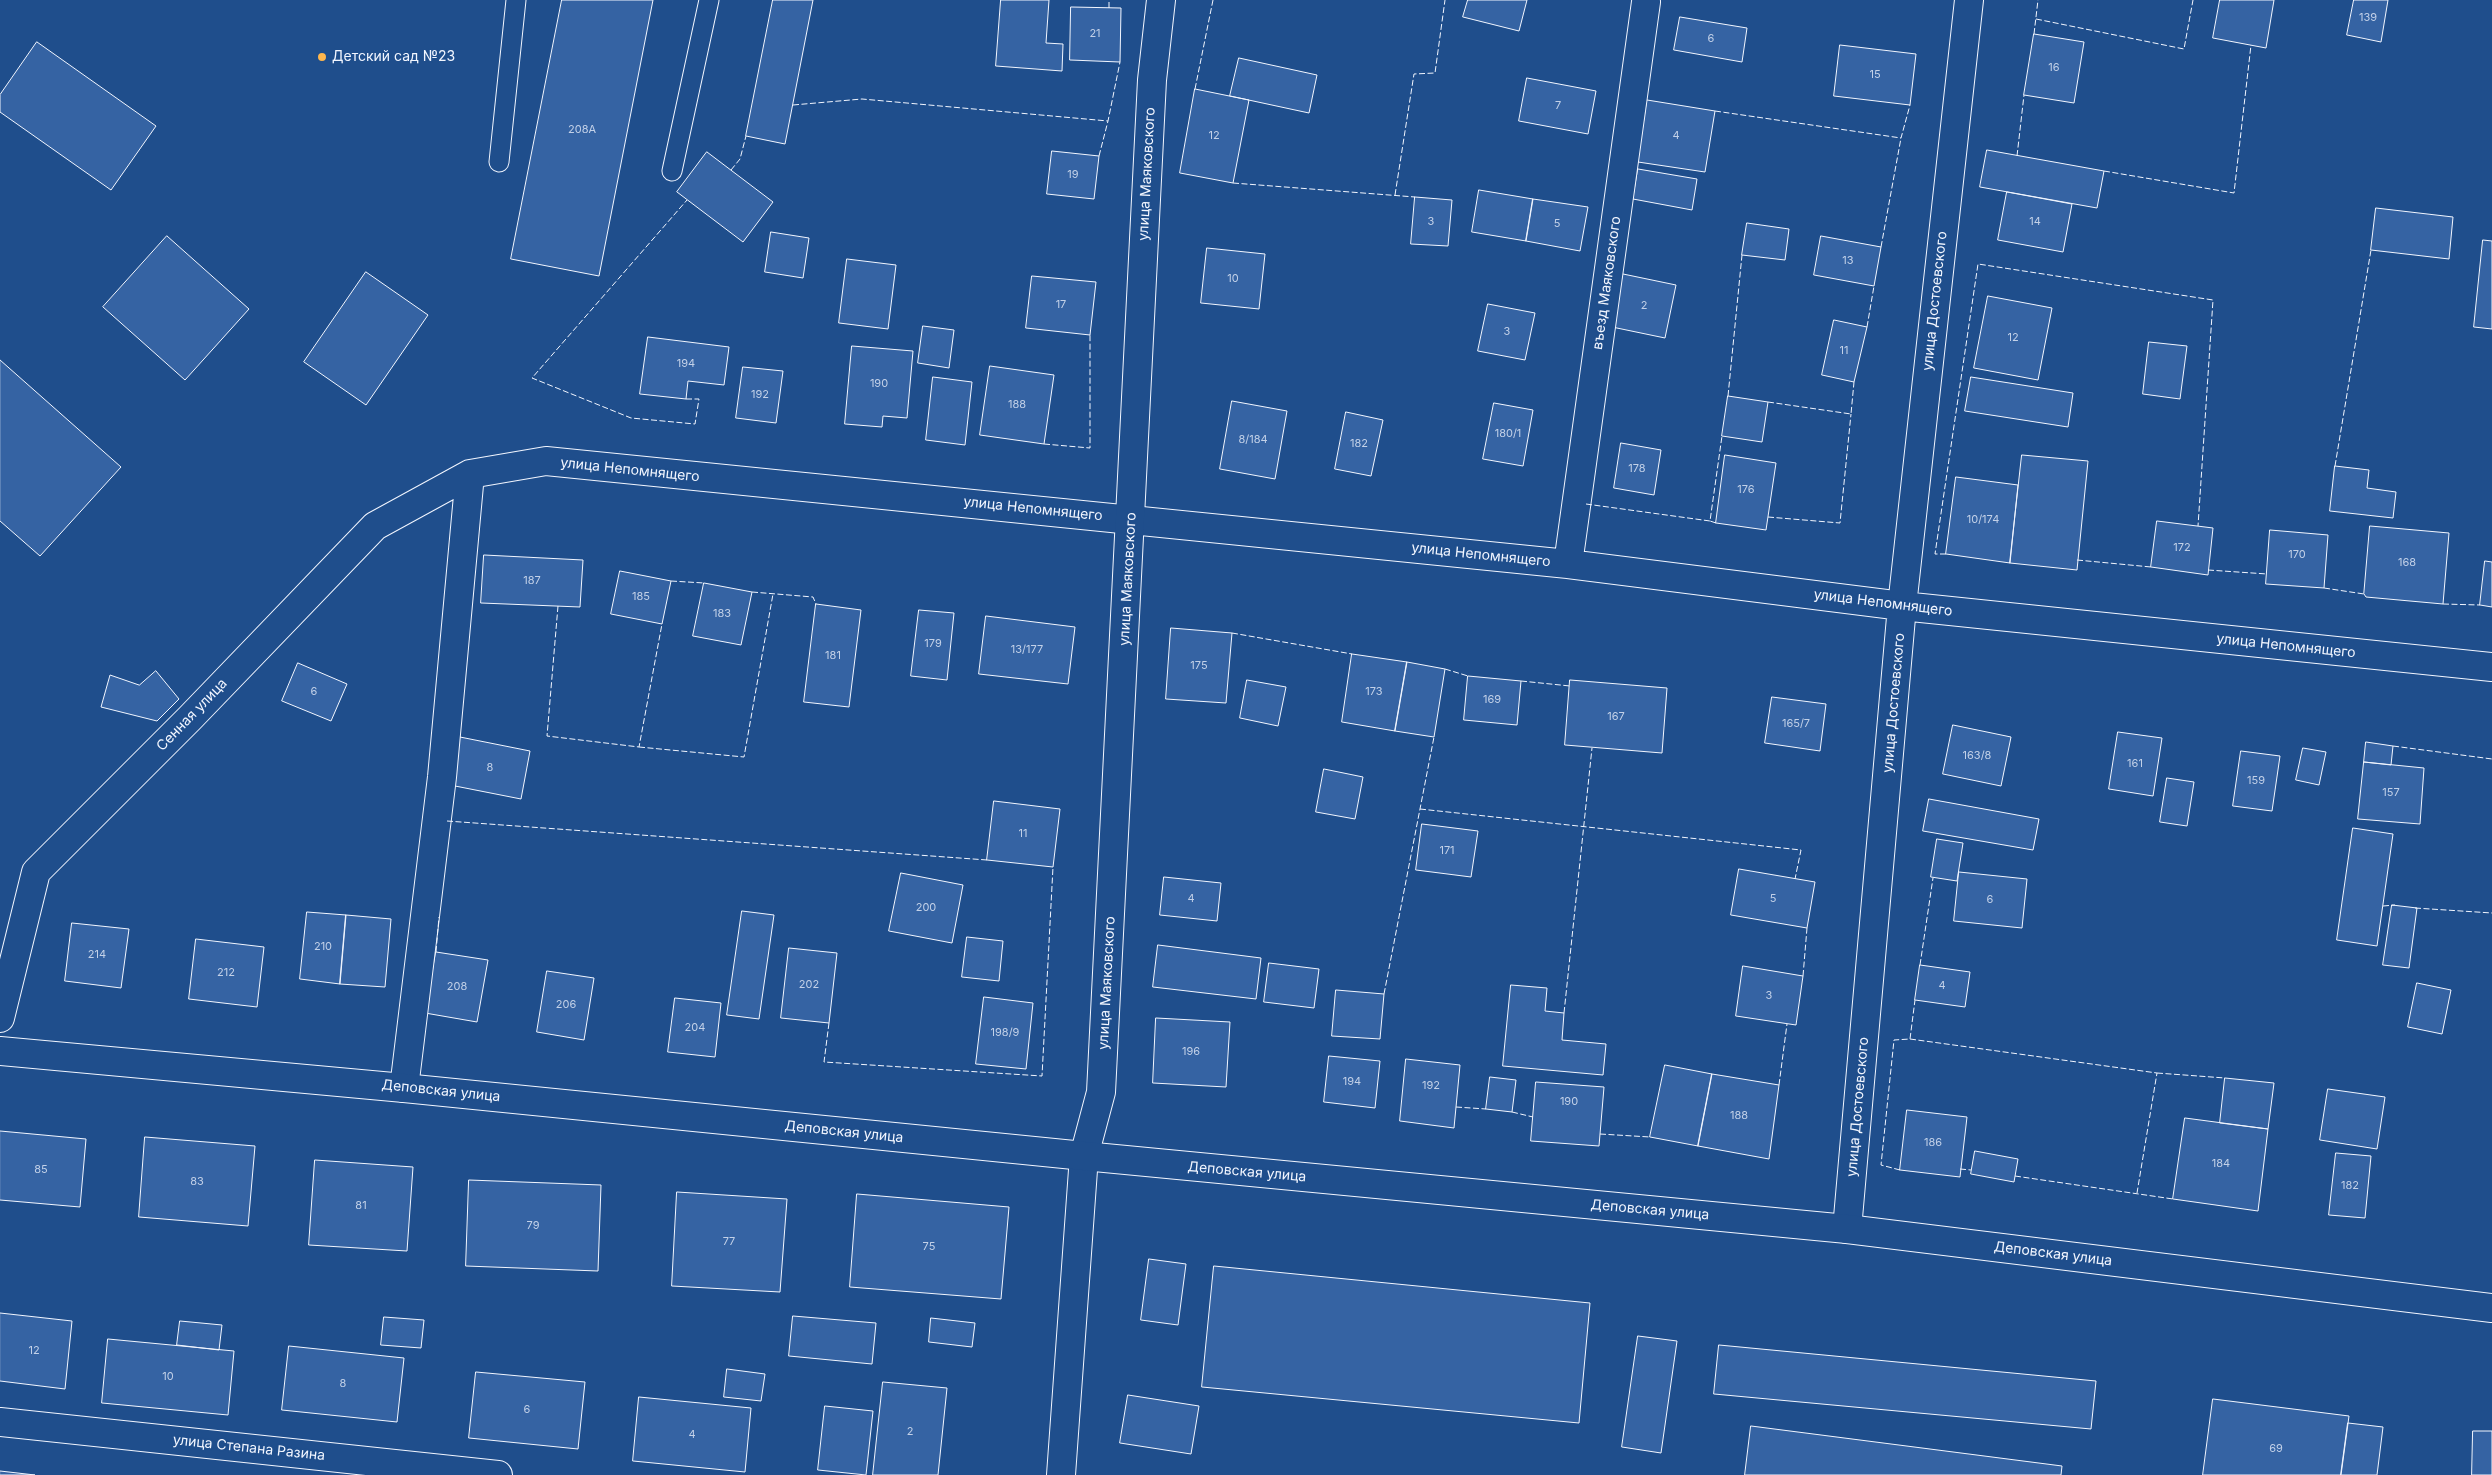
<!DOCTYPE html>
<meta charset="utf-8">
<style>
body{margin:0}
canvas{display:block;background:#1f4e8c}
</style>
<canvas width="2492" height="1475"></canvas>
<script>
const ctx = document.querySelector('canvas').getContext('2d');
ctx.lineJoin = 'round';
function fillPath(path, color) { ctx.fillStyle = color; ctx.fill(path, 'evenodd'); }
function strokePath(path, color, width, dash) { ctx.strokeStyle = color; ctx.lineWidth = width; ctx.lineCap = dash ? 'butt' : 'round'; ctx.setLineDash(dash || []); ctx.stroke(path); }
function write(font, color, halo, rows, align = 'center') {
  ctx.font = font + ' Inter,sans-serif'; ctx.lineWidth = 4; ctx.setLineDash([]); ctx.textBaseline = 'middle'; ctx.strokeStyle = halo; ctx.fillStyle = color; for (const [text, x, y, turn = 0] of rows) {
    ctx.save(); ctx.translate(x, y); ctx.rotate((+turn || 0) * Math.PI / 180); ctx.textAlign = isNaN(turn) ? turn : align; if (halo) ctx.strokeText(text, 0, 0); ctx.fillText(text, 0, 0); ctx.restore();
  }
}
const building = new Path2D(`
 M 562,0 L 653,0 L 599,276 L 511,259 Z
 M 773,0 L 813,0 L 785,144 L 746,136 Z
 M 1001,0 L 1049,0 L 1046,43 L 1063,44 L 1062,71 L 996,66 Z
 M 1468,0 L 1527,0 L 1519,31 L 1463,17 Z
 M 2220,0 L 2274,0 L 2266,48 L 2213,38 Z
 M 2354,0 L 2388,0 L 2381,42 L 2347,35 Z
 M 1071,7 L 1121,8 L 1120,62 L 1070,60 Z
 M 1680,17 L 1747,28 L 1742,62 L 1674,50 Z
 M 2034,34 L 2084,42 L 2074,103 L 2024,95 Z
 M 37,42 L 156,126 L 111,190 L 0,112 L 0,95 Z
 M 1840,45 L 1916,54 L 1910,105 L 1834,96 Z
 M 1239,58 L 1317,75 L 1309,113 L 1230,96 Z
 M 1527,78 L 1596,91 L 1588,134 L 1519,121 Z
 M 1195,89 L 1249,100 L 1233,183 L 1180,173 Z
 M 1647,100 L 1715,111 L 1705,172 L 1638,162 Z
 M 1987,150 L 2104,171 L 2097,208 L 1980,187 Z
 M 1052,151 L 1099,156 L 1094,199 L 1047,194 Z
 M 707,152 L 773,202 L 743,242 L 677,192 Z
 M 1638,169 L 1697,179 L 1692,210 L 1633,199 Z
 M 1479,190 L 1533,199 L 1526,241 L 1472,232 Z
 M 2007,192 L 2072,204 L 2063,252 L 1998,240 Z
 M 1415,197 L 1452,200 L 1448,246 L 1411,244 Z
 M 1533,199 L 1588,207 L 1580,251 L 1526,241 Z
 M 2376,208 L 2453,217 L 2449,259 L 2371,250 Z
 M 1747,223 L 1789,229 L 1785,260 L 1742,255 Z
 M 771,232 L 809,238 L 803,278 L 765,272 Z
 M 167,236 L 249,309 L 185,380 L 103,307 Z
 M 1821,236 L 1881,247 L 1874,286 L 1814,275 Z
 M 2483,240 L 2492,241 L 2492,329 L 2474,327 Z
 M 1207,248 L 1265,254 L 1259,309 L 1201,303 Z
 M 847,259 L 896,265 L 888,329 L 839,323 Z
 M 366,272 L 428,315 L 366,405 L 304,362 Z
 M 1623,274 L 1676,285 L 1665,338 L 1612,327 Z
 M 1032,276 L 1096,282 L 1090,335 L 1026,328 Z
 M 1988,296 L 2052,308 L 2038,380 L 1974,368 Z
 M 1488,304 L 1535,313 L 1525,360 L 1478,351 Z
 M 1834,320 L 1867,327 L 1854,382 L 1822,375 Z
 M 923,326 L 954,330 L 949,368 L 918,363 Z
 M 648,337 L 729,347 L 724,385 L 688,381 L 686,399 L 640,394 Z
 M 2149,342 L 2187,346 L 2180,399 L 2143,394 Z
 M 852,346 L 913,351 L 907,418 L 883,416 L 882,427 L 845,424 Z
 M 0,360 L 121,467 L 40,556 L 0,521 Z
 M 990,366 L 1054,375 L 1044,444 L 980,435 Z
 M 743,367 L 783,371 L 776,423 L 736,418 Z
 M 933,377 L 972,382 L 965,445 L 926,440 Z
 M 1971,377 L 2073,393 L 2068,427 L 1965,411 Z
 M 1728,396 L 1768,402 L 1762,442 L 1722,436 Z
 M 1232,401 L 1287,411 L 1275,479 L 1220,469 Z
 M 1494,403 L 1533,410 L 1523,466 L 1483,459 Z
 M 1346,412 L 1383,420 L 1371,476 L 1335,469 Z
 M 1621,443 L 1661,450 L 1654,495 L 1614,488 Z
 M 1725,455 L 1776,463 L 1766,530 L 1716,523 Z
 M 2022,455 L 2088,461 L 2077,570 L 2010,563 Z
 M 2335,466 L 2369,470 L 2367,488 L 2396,492 L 2393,518 L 2330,511 Z
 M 1956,477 L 2018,485 L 2010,563 L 1946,554 Z
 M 2157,521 L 2213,528 L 2208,575 L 2151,567 Z
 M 2370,526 L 2449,533 L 2443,604 L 2366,597 L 2364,594 Z
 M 2270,530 L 2328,535 L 2324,588 L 2266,584 Z
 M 484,555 L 583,560 L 580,607 L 481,603 Z
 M 2485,561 L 2492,562 L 2492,607 L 2480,605 Z
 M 620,571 L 671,581 L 662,624 L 611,614 Z
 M 704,583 L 752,592 L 741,645 L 693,636 Z
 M 816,604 L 861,610 L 849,707 L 804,702 Z
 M 919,610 L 954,613 L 947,680 L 911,676 Z
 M 986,616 L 1075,627 L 1068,684 L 979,674 Z
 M 1171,628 L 1232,633 L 1226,703 L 1166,699 Z
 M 1352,654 L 1407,662 L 1395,731 L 1342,722 Z
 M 1407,662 L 1445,669 L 1434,737 L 1395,731 Z
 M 298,663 L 347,684 L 331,721 L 282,701 Z
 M 156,671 L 179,699 L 157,721 L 101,707 L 110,675 L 139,685 Z
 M 1468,676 L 1521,681 L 1517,725 L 1464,720 Z
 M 1247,680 L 1286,687 L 1278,726 L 1240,718 Z
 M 1570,680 L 1667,688 L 1662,753 L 1565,745 Z
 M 1772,697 L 1826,704 L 1820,751 L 1765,743 Z
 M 1953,725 L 2011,737 L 2001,786 L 1943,774 Z
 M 2118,732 L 2162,738 L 2153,796 L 2109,789 Z
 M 460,737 L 530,751 L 521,799 L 450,785 Z
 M 2366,742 L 2393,746 L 2391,765 L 2364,762 Z
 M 2303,748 L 2326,752 L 2319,785 L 2296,780 Z
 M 2241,751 L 2280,756 L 2272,811 L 2233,806 Z
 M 2364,762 L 2424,768 L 2420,824 L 2358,819 Z
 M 1324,769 L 1363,777 L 1355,819 L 1316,812 Z
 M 2167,778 L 2194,782 L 2187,826 L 2160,822 Z
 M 1929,799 L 2039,819 L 2033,850 L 1923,831 Z
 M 994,801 L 1060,809 L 1053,867 L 987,860 Z
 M 1422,824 L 1478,831 L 1471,877 L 1416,870 Z
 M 2353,828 L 2393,834 L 2377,946 L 2337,940 Z
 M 1937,839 L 1963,843 L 1957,881 L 1931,877 Z
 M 1739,869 L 1815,882 L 1807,928 L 1731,915 Z
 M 1959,872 L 2027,879 L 2022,928 L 1954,921 Z
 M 901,873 L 963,885 L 952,943 L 889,931 Z
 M 1164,877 L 1221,883 L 1217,921 L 1160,915 Z
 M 2392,905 L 2417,908 L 2409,968 L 2383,965 Z
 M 742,911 L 774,915 L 759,1019 L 727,1015 Z
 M 307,912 L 346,915 L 340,984 L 300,979 Z
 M 346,915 L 391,919 L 385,987 L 340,984 Z
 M 72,923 L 129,929 L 121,988 L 65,981 Z
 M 967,937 L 1003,941 L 999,981 L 962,977 Z
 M 196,939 L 264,947 L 257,1007 L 189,999 Z
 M 1158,945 L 1261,958 L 1256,999 L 1153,987 Z
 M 789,948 L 837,953 L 829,1023 L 781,1018 Z
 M 436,952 L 488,960 L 477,1022 L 425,1013 Z
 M 1269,963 L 1319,969 L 1314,1008 L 1264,1002 Z
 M 1920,965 L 1970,972 L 1965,1007 L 1915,1000 Z
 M 1743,966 L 1803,976 L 1796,1025 L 1736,1016 Z
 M 547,971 L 594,978 L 584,1040 L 537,1032 Z
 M 2417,983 L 2451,990 L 2442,1034 L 2408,1027 Z
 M 1511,985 L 1547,988 L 1545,1011 L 1564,1013 L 1562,1040 L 1606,1044 L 1603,1075 L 1503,1066 Z
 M 1336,990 L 1384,994 L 1380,1039 L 1332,1036 Z
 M 984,997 L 1033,1003 L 1026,1069 L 976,1064 Z
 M 675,998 L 721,1003 L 715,1057 L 668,1052 Z
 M 1156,1018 L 1230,1022 L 1226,1087 L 1153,1083 Z
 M 1329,1056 L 1380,1061 L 1375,1108 L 1324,1102 Z
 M 1406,1059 L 1460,1065 L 1454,1128 L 1400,1121 Z
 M 1665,1065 L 1712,1074 L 1698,1146 L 1650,1137 Z
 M 1712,1074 L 1779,1085 L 1769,1159 L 1698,1146 Z
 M 1490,1077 L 1516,1080 L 1512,1112 L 1486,1109 Z
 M 2225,1078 L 2274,1083 L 2268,1129 L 2220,1123 Z
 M 1536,1082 L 1604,1087 L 1599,1146 L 1531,1141 Z
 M 2328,1089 L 2385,1097 L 2377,1149 L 2320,1140 Z
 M 1907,1110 L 1967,1117 L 1960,1177 L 1900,1170 Z
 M 2185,1118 L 2268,1129 L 2258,1211 L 2173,1199 Z
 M 0,1131 L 86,1139 L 80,1207 L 0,1200 Z
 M 145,1137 L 255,1146 L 248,1226 L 139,1217 Z
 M 1975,1151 L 2018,1159 L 2014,1182 L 1971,1174 Z
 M 2336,1153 L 2371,1156 L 2365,1218 L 2329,1215 Z
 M 315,1160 L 413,1167 L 407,1251 L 309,1245 Z
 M 469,1180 L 601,1185 L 598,1271 L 466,1266 Z
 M 677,1192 L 787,1199 L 780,1292 L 672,1286 Z
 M 857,1194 L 1009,1207 L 1001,1299 L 850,1287 Z
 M 1149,1259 L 1186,1264 L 1178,1325 L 1141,1320 Z
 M 1214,1266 L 1590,1303 L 1579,1423 L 1202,1387 Z
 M 0,1313 L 72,1321 L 65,1389 L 0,1381 Z
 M 793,1316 L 876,1323 L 872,1364 L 789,1356 Z
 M 384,1317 L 424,1320 L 421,1348 L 381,1345 Z
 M 931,1318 L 975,1323 L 972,1347 L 929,1342 Z
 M 180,1321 L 222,1325 L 219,1350 L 177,1345 Z
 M 1638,1336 L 1677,1341 L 1661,1453 L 1622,1447 Z
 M 108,1339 L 234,1351 L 228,1415 L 102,1403 Z
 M 1719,1345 L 2096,1381 L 2091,1429 L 1714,1394 Z
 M 289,1346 L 404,1358 L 397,1422 L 282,1410 Z
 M 727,1369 L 765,1374 L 761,1401 L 724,1397 Z
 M 476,1372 L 585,1382 L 578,1449 L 469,1438 Z
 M 883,1382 L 947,1388 L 938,1475 L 873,1475 Z
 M 1128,1395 L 1199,1406 L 1191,1454 L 1120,1443 Z
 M 639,1397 L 751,1408 L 745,1472 L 633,1461 Z
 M 2213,1399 L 2349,1416 L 2341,1475 L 2203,1475 Z
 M 825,1406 L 873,1411 L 866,1475 L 818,1470 Z
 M 2348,1423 L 2383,1427 L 2377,1475 L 2341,1475 Z
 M 1751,1426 L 2062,1466 L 2061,1475 L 1745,1475 Z
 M 2473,1431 L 2492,1431 L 2492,1475 L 2472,1475 Z
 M 0,1471 L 35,1475 L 0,1475 Z`);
fillPath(building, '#3563a3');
strokePath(building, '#f2f6ff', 1);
const service = new Path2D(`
 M 499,162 L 516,0
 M 672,171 L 709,0`);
const minor = new Path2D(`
 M 1568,564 L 1646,2
 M 0,1018 L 36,872 L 190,718 L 375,526 L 470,474 L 546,461 L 1568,564 L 1902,606 L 2492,667
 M 404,1088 L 442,777 L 470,474
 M 1847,1229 L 1902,606 L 1969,0
 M 0,1422 L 498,1475
 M 1061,1475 L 1084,1156`);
const tertiary = new Path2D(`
 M 1084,1156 L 1101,1092 L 1152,80 L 1161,0`);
const secondary = new Path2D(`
 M 0,1051 L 404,1088 L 1084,1156 L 1847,1229 L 2492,1308`);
strokePath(service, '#f2f6ff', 21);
strokePath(minor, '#f2f6ff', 30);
strokePath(tertiary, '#f2f6ff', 30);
strokePath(secondary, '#f2f6ff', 30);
strokePath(service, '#1f4e8c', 19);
strokePath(minor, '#1f4e8c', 28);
strokePath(tertiary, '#1f4e8c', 28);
strokePath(secondary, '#1f4e8c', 28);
strokePath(new Path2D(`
 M 1109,8 L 1109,0
 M 2036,19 L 2184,49 L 2193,0
 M 2034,34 L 2038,0
 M 1195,89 L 1213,0
 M 793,105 L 862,99 L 1108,121 L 1120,62
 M 1715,111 L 1901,138 L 1910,105
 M 1099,156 L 1108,121
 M 2017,156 L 2024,95
 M 731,170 L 740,159 L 746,136
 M 2104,171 L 2234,193 L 2251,45
 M 1233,183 L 1415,197
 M 1395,195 L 1414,74 L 1435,73 L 1445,0
 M 1881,247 L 1901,138
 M 1867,327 L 1874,286
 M 1728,396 L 1742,255
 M 686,399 L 699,399 L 695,424 L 631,418 L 532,378 L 687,200
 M 1768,402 L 1851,414 L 1854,382
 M 1044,444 L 1090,448 L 1090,335
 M 2335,466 L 2371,250
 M 1586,504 L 1710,521
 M 1768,517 L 1840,523 L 1851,414
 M 1716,523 L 1710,521 L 1722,436
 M 1946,554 L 1935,554 L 1978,264 L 2213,300 L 2198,526
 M 2077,560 L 2151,567
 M 2208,570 L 2267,574
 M 671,581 L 704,583
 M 2324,588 L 2364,594
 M 752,592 L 813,597 L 816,604
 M 2443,604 L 2480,605
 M 558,606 L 547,736 L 639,747 L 662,624
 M 1232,633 L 1352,654
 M 1445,669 L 1468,676
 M 1521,681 L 1570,686
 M 2393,746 L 2492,759
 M 639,747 L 744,757 L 773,594
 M 1420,809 L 1801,850 L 1795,879
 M 447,821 L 987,860
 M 2383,906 L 2395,905
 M 2415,908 L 2492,913
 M 436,952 L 439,917
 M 1920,965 L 1933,878
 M 1803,976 L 1807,928
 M 1384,994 L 1434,737
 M 1564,1013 L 1592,748
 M 829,1023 L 824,1062 L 1042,1076 L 1053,867
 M 1910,1039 L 2157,1073 L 2137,1193
 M 2157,1073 L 2225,1078
 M 1779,1085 L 1787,1024
 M 1456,1107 L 1486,1109
 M 1512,1112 L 1533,1117
 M 1600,1134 L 1650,1137
 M 1960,1169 L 1971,1170
 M 1900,1170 L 1881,1165 L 1894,1040 L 1910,1039 L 1915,1000
 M 2015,1176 L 2173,1199`), '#f2f6ff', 1, [6, 2.5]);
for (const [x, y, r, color] of [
 [322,57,5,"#ffb74d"]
]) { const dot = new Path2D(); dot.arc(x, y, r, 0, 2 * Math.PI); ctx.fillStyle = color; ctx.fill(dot); strokePath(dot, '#1f4e8c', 2); }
write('11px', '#c3d1e8', null, [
 ["139",2368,18],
 ["21",1095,34],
 ["6",1711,39],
 ["16",2054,68],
 ["15",1875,75],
 ["7",1558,106],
 ["208А",582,130],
 ["12",1214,136],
 ["4",1676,136],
 ["19",1073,175],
 ["3",1431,222],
 ["14",2035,222],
 ["5",1557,224],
 ["13",1848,261],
 ["10",1233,279],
 ["17",1061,305],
 ["2",1644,306],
 ["3",1507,332],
 ["12",2013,338],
 ["11",1844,351],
 ["194",686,364],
 ["190",879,384],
 ["192",760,395],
 ["188",1017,405],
 ["180/1",1508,434],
 ["8/184",1253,440],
 ["182",1359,444],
 ["178",1637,469],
 ["176",1746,490],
 ["10/174",1983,520],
 ["172",2182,548],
 ["170",2297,555],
 ["168",2407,563],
 ["187",532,581],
 ["185",641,597],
 ["183",722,614],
 ["179",933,644],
 ["13/177",1027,650],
 ["181",833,656],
 ["175",1199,666],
 ["6",314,692],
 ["173",1374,692],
 ["169",1492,700],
 ["167",1616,717],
 ["165/7",1796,724],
 ["163/8",1977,756],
 ["161",2135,764],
 ["8",490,768],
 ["159",2256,781],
 ["157",2391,793],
 ["11",1023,834],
 ["171",1447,851],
 ["4",1191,899],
 ["5",1773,899],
 ["6",1990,900],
 ["200",926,908],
 ["210",323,947],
 ["214",97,955],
 ["212",226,973],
 ["202",809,985],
 ["4",1942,986],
 ["208",457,987],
 ["3",1769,996],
 ["206",566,1005],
 ["204",695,1028],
 ["198/9",1005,1033],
 ["196",1191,1052],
 ["194",1352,1082],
 ["192",1431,1086],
 ["190",1569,1102],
 ["188",1739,1116],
 ["186",1933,1143],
 ["184",2221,1164],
 ["85",41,1170],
 ["83",197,1182],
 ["182",2350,1186],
 ["81",361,1206],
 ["79",533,1226],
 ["77",729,1242],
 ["75",929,1247],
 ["12",34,1351],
 ["10",168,1377],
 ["8",343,1384],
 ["6",527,1410],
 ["2",910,1432],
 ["4",692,1435],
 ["69",2276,1449]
]);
write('14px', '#f2f6ff', '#1f4e8c', [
 ["Детский сад №23",332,57]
], 'left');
write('14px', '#f2f6ff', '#1f4e8c', [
 ["улица Маяковского",1147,174,-87],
 ["въезд Маяковского",1607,283,-82],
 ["улица Достоевского",1935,301,-84],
 ["улица Непомнящего",630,470,6],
 ["улица Непомнящего",1033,509,6],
 ["улица Непомнящего",1481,555,6],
 ["улица Маяковского",1128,579,-87],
 ["улица Непомнящего",1883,603,7],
 ["улица Непомнящего",2286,646,6],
 ["улица Достоевского",1894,703,-85],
 ["Сенная улица",192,715,-46],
 ["улица Маяковского",1107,983,-87],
 ["Деповская улица",441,1091,6],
 ["улица Достоевского",1858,1107,-85],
 ["Деповская улица",844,1132,6],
 ["Деповская улица",1247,1172,5],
 ["Деповская улица",1650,1210,5],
 ["Деповская улица",2053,1254,7],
 ["улица Степана Разина",249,1448,6]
]);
</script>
